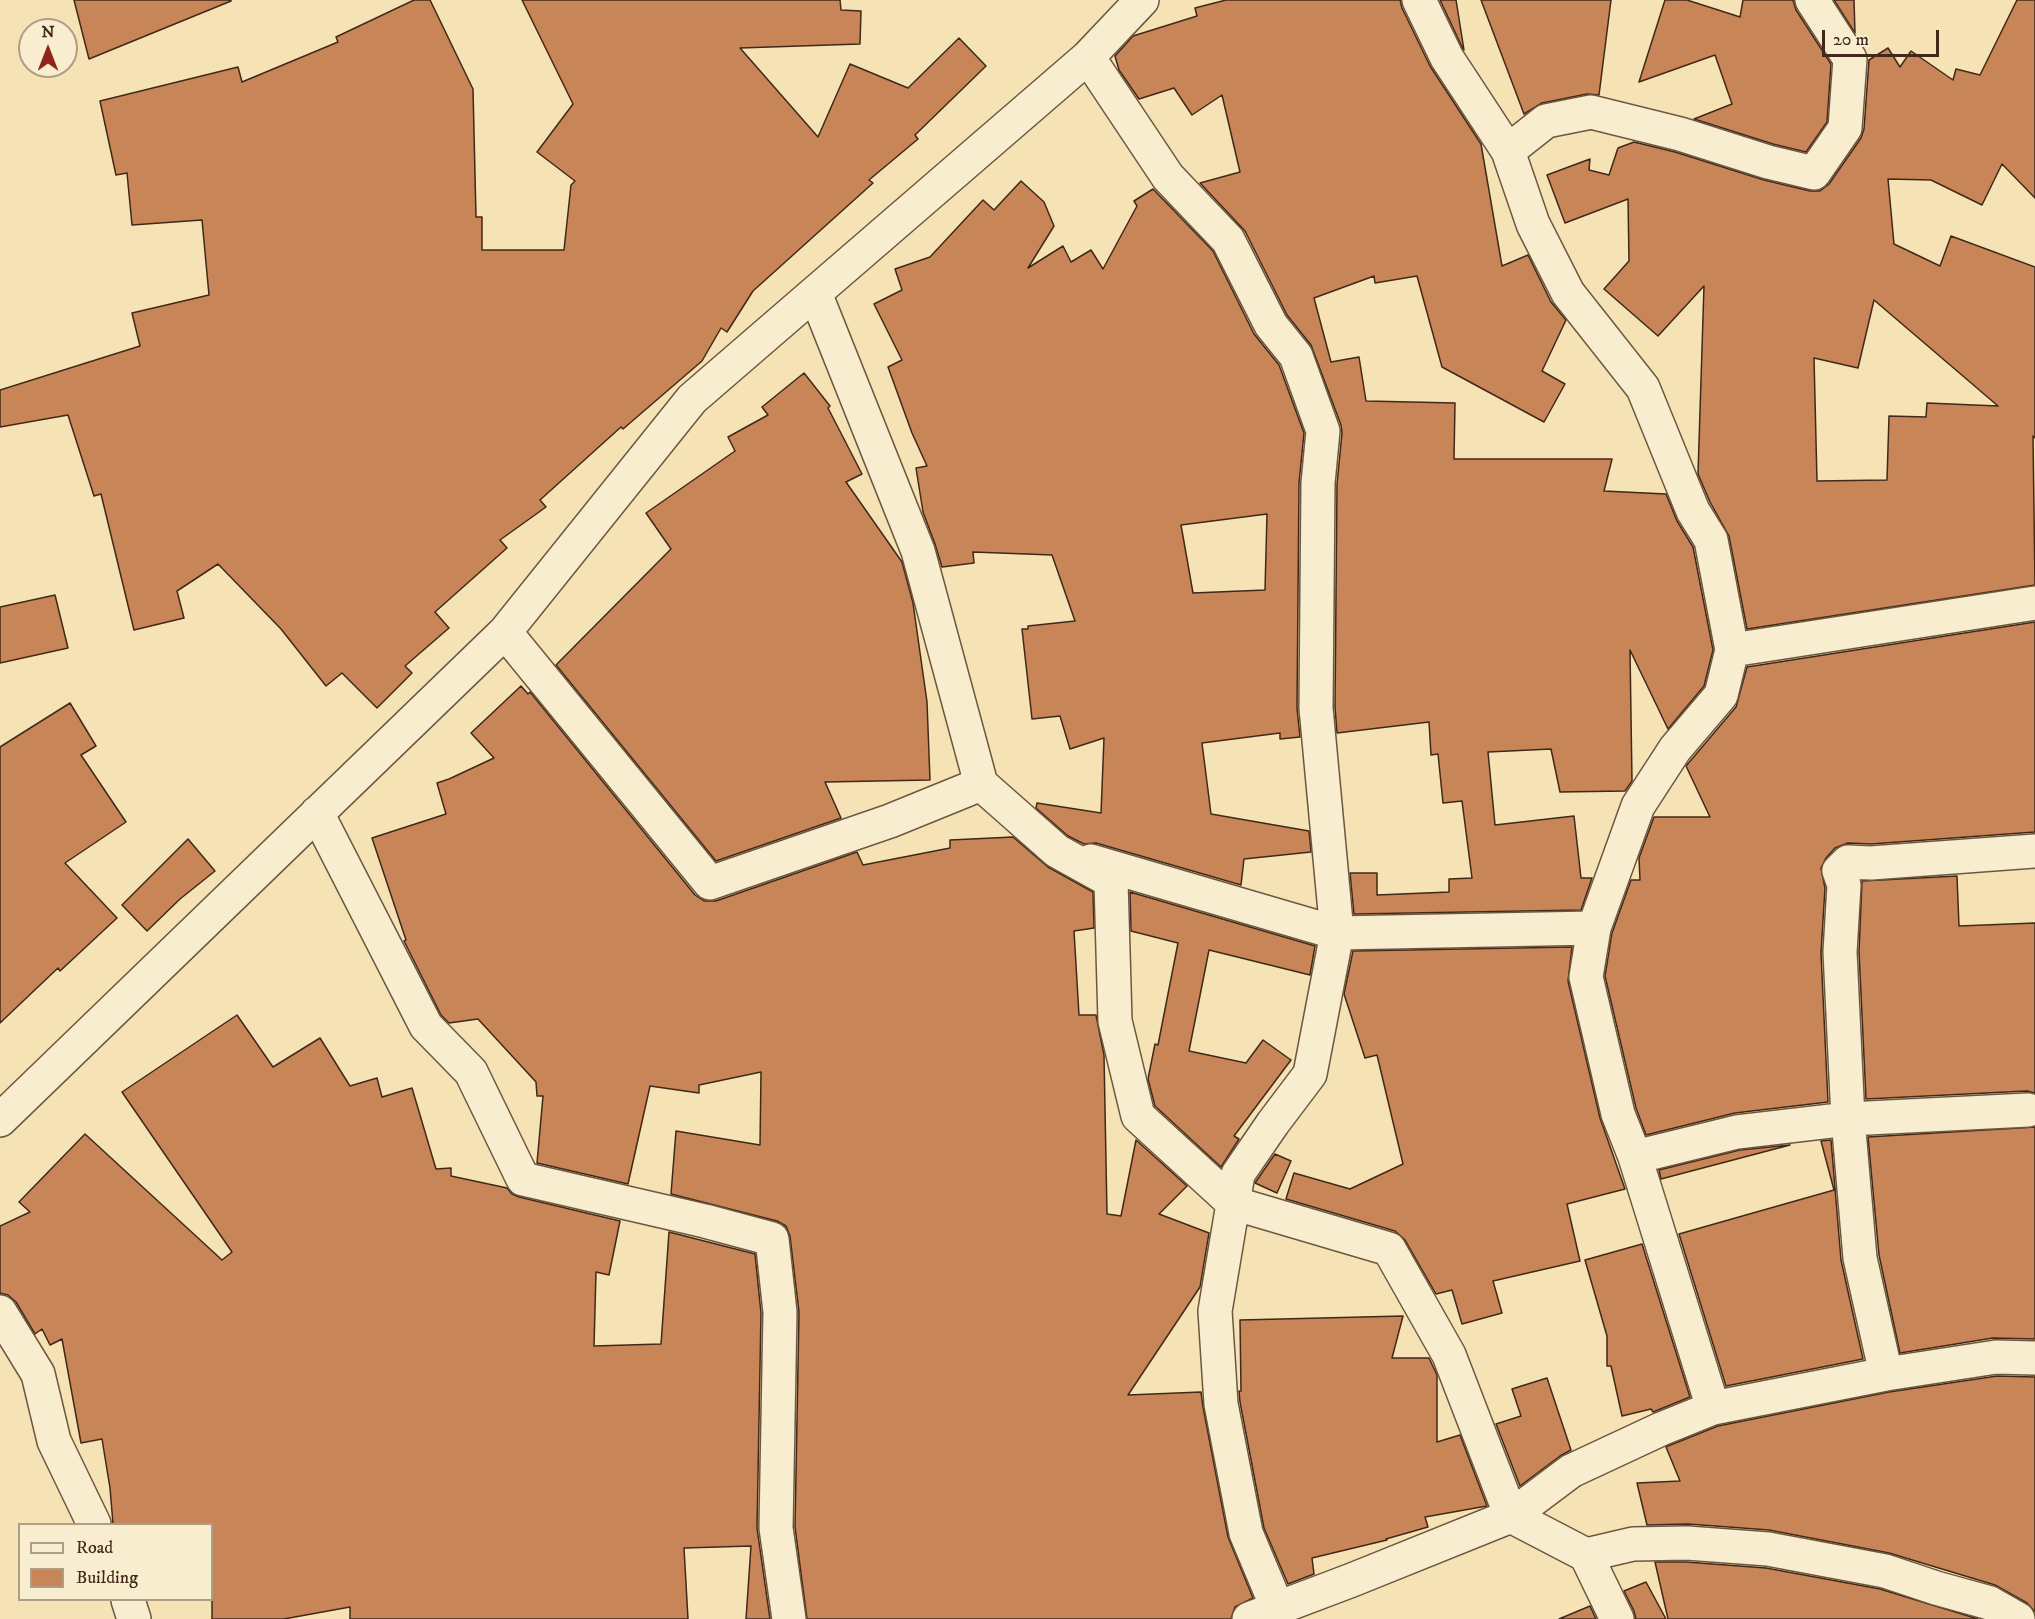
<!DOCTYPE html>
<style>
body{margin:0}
#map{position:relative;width:2035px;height:1619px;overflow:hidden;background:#f5e3b5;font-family:"IM FELL DW Pica",serif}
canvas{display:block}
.legend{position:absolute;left:18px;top:1523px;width:195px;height:78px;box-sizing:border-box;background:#f8edcf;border:2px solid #af9e86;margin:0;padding:8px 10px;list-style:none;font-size:18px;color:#412819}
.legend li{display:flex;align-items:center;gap:12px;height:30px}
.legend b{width:30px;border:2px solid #af9e86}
.north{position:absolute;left:18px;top:18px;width:60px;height:60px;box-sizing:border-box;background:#f8edcf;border:2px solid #af9e86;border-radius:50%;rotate:0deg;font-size:16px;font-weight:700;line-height:24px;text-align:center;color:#412819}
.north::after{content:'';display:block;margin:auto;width:21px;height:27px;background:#8f2418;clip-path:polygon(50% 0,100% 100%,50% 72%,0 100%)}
.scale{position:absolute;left:1822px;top:30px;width:117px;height:27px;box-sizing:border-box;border:3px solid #412819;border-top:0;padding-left:8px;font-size:18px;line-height:21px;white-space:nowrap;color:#412819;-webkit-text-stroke:4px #f8edcf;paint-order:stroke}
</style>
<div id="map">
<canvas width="2035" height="1619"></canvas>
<ul class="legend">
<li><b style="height:8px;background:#f8edcf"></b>Road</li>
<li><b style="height:16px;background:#c88557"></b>Building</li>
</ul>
<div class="north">N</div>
<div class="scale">20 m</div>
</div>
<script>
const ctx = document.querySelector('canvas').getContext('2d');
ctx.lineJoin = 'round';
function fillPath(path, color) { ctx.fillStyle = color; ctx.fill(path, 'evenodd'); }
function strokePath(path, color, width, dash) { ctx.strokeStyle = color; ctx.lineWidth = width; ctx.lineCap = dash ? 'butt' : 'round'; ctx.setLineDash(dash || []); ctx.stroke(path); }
const building = new Path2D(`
 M 74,0 L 231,0 L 231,1 L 89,59 Z
 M 414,0 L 430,0 L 473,89 L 476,217 L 482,217 L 482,250 L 564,250 L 571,185 L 575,181 L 537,152 L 573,104 L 522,0 L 840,0 L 841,10 L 861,11 L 860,44 L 740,48 L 818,137 L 850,64 L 908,88 L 959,38 L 986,66 L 915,135 L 918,139 L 869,180 L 873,183 L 753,291 L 727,332 L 721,328 L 702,361 L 623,429 L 621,427 L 540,500 L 546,507 L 500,540 L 507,548 L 435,612 L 449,628 L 405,666 L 412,673 L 377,708 L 342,673 L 326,686 L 281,629 L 218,564 L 177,591 L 184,618 L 134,630 L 101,494 L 94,496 L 68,415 L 0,427 L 0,390 L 140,346 L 132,313 L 209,295 L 202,220 L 132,225 L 127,173 L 116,175 L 100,101 L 238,67 L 242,82 L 338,42 L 336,37 Z
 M 1226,0 L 1400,0 L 1402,8 L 1430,66 L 1481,144 L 1502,266 L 1528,255 L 1551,302 L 1566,320 L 1542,371 L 1565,384 L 1544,422 L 1442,367 L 1417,276 L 1375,283 L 1374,276 L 1314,298 L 1331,362 L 1359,357 L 1366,401 L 1455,403 L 1454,459 L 1612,459 L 1604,491 L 1666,494 L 1677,521 L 1693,547 L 1713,650 L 1704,686 L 1668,729 L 1630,650 L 1632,781 L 1625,791 L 1560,792 L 1551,749 L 1488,752 L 1495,825 L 1574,816 L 1581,878 L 1592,878 L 1581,910 L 1354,914 L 1350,873 L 1377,873 L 1377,895 L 1449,892 L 1449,879 L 1472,878 L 1462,801 L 1443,803 L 1438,754 L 1431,755 L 1429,722 L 1337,733 L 1335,707 L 1337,484 L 1342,433 L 1341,425 L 1311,345 L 1287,315 L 1245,231 L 1200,183 L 1240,172 L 1222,95 L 1192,115 L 1174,88 L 1139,99 L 1119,70 L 1115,56 L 1133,36 L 1197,16 L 1195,8 Z
 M 1440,0 L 1456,0 L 1464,50 L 1463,49 Z
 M 1481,0 L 1611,0 L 1599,95 L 1587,94 L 1542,103 L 1524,114 Z
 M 1665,0 L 1687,0 L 1740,17 L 1743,0 L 1793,0 L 1796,10 L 1831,64 L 1827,122 L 1806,152 L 1773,144 L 1694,119 L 1732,104 L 1715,55 L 1639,82 Z
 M 1834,0 L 1854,0 L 1855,33 Z
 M 2017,0 L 2035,0 L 2035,198 L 2002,164 L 1982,205 L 1931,180 L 1888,179 L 1894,244 L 1940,266 L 1951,236 L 2035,267 L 2035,438 L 2033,436 L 2035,585 L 1747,629 L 1729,536 L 1710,502 L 1698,474 L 1704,286 L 1658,336 L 1604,289 L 1629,261 L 1628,199 L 1565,223 L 1547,175 L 1590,159 L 1589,170 L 1609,175 L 1618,148 L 1634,142 L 1675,152 L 1764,180 L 1810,191 L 1820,191 L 1829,184 L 1861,138 L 1864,129 L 1869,60 L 1888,48 L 1900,67 L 1911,51 L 1953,80 L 1956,69 L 1980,75 ZM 1874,300 L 1998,406 L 1927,403 L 1926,417 L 1889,416 L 1887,480 L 1817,481 L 1814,358 L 1858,368 Z
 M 1021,181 L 1044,202 L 1054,226 L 1028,268 L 1063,246 L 1071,262 L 1091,250 L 1103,269 L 1137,206 L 1134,201 L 1153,189 L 1213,251 L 1254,334 L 1279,365 L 1304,433 L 1299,483 L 1297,708 L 1300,737 L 1280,739 L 1280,733 L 1202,743 L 1211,814 L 1309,831 L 1311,852 L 1244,859 L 1241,885 L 1096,843 L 1084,844 L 1068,836 L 1036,808 L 1037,803 L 1101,813 L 1104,738 L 1070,749 L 1060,716 L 1032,719 L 1022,629 L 1028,629 L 1028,626 L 1075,621 L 1052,555 L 973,552 L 974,563 L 942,567 L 935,544 L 923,512 L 916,468 L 927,466 L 912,433 L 888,367 L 902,360 L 874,304 L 902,290 L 895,269 L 930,257 L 983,200 L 994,210 ZM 1267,514 L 1265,590 L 1193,593 L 1181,525 Z
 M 804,373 L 830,406 L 828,408 L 862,474 L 846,482 L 902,562 L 913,603 L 927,702 L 930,780 L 825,782 L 841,818 L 716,861 L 556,665 L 671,549 L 646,513 L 735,451 L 728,437 L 768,415 L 762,407 Z
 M 55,595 L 68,648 L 0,663 L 0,607 Z
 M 2035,622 L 2035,832 L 1871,844 L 1848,843 L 1835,848 L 1826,858 L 1821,868 L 1825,888 L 1821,953 L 1828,1102 L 1735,1113 L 1646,1135 L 1636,1108 L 1605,976 L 1612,933 L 1631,880 L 1640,880 L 1639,858 L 1654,817 L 1710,817 L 1686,766 L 1736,707 L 1747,667 Z
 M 521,686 L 528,694 L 530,692 L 695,895 L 704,901 L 716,901 L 857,852 L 863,865 L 950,848 L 950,840 L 1013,837 L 1048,867 L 1093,892 L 1094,928 L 1074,931 L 1079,1015 L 1096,1015 L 1104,1055 L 1107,1214 L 1121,1216 L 1136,1140 L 1187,1186 L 1159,1214 L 1209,1233 L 1200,1287 L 1128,1395 L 1201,1392 L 1203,1407 L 1228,1537 L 1253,1598 L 1235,1607 L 1231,1619 L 807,1619 L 795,1527 L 799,1312 L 790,1236 L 786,1226 L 777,1221 L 671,1194 L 676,1131 L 760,1145 L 761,1072 L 699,1085 L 699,1093 L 650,1086 L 628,1184 L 537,1163 L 543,1096 L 537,1096 L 536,1082 L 478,1019 L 449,1023 L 441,1015 L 404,941 L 406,940 L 372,838 L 446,814 L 437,783 L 449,779 L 494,758 L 471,733 Z
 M 70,703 L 96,746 L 81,755 L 126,822 L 65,863 L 117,918 L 60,971 L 58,968 L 0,1023 L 0,747 Z
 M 188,839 L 215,871 L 180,899 L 147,931 L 122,905 Z
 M 1957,876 L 1959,926 L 2035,923 L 2035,1093 L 2027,1091 L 1866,1099 L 1859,952 L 1862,881 Z
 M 1130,892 L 1315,946 L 1310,975 L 1209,950 L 1189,1051 L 1246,1063 L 1263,1040 L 1291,1060 L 1234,1136 L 1239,1139 L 1221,1167 L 1155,1106 L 1148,1079 L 1155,1044 L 1158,1045 L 1178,943 L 1131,931 Z
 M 1572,947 L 1568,981 L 1600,1118 L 1625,1189 L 1567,1204 L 1580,1261 L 1493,1281 L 1502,1313 L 1462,1324 L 1452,1290 L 1436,1294 L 1405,1240 L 1395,1231 L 1286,1199 L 1294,1173 L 1350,1189 L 1403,1164 L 1377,1055 L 1365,1058 L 1344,994 L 1353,951 Z
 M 237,1015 L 273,1067 L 320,1038 L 350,1086 L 377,1078 L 382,1097 L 412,1088 L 436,1169 L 451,1168 L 451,1176 L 507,1188 L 512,1194 L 519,1197 L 620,1221 L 609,1275 L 596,1272 L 594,1346 L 661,1344 L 669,1232 L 755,1254 L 761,1313 L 757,1528 L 770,1619 L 746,1619 L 751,1546 L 684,1548 L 688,1619 L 350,1619 L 350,1607 L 284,1619 L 212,1619 L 212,1524 L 113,1524 L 110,1488 L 102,1439 L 81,1443 L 62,1339 L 50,1345 L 42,1329 L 35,1334 L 16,1302 L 8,1295 L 0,1293 L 0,1226 L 30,1212 L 19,1202 L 85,1134 L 222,1260 L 232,1252 L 122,1092 Z
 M 2035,1127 L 2035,1339 L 1993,1338 L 1900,1353 L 1879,1255 L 1868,1137 Z
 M 1831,1140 L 1841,1260 L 1863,1359 L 1726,1386 L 1679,1234 L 1834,1190 L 1821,1141 Z
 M 1790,1145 L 1661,1179 L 1659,1170 L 1740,1150 Z
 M 1275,1154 L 1291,1161 L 1277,1193 L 1255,1183 Z
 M 1642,1244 L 1690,1397 L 1653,1412 L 1651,1409 L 1622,1416 L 1611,1366 L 1607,1366 L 1607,1336 L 1585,1260 Z
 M 1403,1316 L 1392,1358 L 1429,1358 L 1437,1375 L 1437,1442 L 1460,1435 L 1487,1506 L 1425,1517 L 1428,1527 L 1386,1539 L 1387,1540 L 1312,1558 L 1314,1574 L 1288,1584 L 1264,1528 L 1240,1402 L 1239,1391 L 1241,1391 L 1240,1320 Z
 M 1997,1376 L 2035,1377 L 2035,1612 L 2027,1603 L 1995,1585 L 1889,1553 L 1769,1530 L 1688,1524 L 1647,1525 L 1637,1483 L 1680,1481 L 1666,1447 L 1668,1446 L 1718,1426 L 1889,1392 Z
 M 1547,1378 L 1571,1450 L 1560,1456 L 1520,1486 L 1496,1424 L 1521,1416 L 1512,1389 Z
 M 1655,1562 L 1686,1562 L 1766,1568 L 1880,1589 L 1978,1619 L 1668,1619 Z
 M 1646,1582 L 1666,1619 L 1636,1619 L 1634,1611 L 1624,1591 Z
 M 1590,1606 L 1596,1619 L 1559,1619 Z`);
fillPath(building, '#c88557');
strokePath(building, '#412819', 1.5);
const minor = new Path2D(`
 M 1419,0 L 1447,58 L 1508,151 L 1533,224 L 1568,293 L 1643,388 L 1693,511 L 1711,540 L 1732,650 L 1721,695 L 1675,749 L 1638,806 L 1594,928 L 1586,977 L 1618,1114 L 1635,1157 L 1713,1408
 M 1088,57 L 1168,177 L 1228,240 L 1271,325 L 1296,356 L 1323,431 L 1318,483 L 1316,708 L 1337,933 L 1310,1074 L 1273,1123 L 1238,1174 L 1215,1311 L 1221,1404 L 1246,1533 L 1277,1607
 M 1508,151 L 1546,121 L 1591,112 L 1680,134 L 1768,162 L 1814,173 L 1845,128 L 1850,59 L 1812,0
 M 815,293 L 918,551 L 981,784
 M 505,632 L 710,883 L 890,821 L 981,784 L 1057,851 L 1111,881 L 1115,1021 L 1138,1116 L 1233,1203 L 1389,1249 L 1449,1355 L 1511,1516 L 1586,1555 L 1633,1544 L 1687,1543 L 1768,1549 L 1885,1571 L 1936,1588 L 1990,1603 L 2018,1619
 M 1732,650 L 2035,603
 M 317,813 L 426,1026 L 471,1072 L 523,1179 L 705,1221 L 772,1239 L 780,1312 L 776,1528 L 789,1619
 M 1091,861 L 1337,933 L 1594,928
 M 0,1120 L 505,632 L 692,399 L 1088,57 L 1142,0
 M 1635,1157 L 1737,1132 L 1848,1119 L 2028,1110
 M 0,1312 L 38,1374 L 54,1441 L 94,1524
 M 1886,1374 L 1860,1258 L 1848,1119 L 1840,952 L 1844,885 L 1839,871 L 1848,862 L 1871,863 L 2035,851
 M 1586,1555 L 1617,1619
 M 128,1600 L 134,1619
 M 1249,1619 L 1352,1580 L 1511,1516 L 1571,1471 L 1661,1429 L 1713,1408 L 1886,1374 L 1996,1357 L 2035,1358`);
strokePath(minor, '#6e5740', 36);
strokePath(minor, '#f8edcf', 33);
</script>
